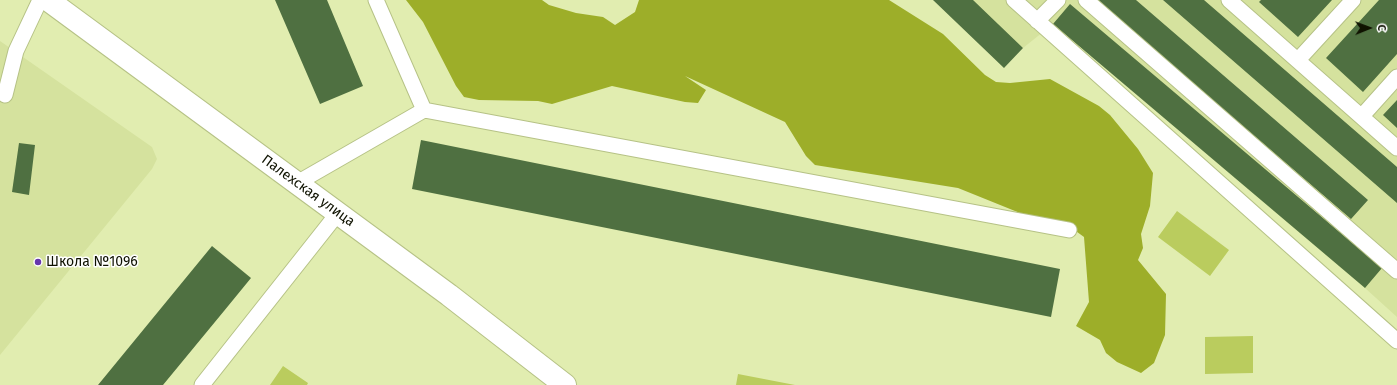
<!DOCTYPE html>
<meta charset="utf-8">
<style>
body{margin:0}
#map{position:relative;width:1397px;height:385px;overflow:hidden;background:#e1edb0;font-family:"Fira Sans",sans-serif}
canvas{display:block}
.north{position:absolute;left:1349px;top:8px;width:40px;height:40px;-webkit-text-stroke:3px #fff;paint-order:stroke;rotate:89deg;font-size:11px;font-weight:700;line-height:16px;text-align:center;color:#0f1200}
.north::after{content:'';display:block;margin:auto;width:14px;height:18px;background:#0f1200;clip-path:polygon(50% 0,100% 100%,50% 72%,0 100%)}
</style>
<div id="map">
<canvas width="1397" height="385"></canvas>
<div class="north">С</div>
</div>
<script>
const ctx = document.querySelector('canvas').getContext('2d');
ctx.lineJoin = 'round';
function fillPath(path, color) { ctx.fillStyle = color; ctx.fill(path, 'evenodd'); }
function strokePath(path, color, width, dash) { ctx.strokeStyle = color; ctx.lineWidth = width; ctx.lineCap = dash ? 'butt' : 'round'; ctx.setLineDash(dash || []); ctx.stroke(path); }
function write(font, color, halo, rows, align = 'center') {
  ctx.font = font + ' "Fira Sans",sans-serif'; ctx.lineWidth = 3; ctx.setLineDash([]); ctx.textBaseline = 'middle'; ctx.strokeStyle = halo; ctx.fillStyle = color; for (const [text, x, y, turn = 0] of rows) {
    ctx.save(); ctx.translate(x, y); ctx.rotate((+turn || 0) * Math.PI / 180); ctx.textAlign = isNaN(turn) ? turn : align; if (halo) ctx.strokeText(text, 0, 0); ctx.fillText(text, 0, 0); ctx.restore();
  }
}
fillPath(new Path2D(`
 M 933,0 L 1397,0 L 1397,317 L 1365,288 L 1053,24 L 1023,48 Z
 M 0,41 L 152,147 L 157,159 L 152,169 L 0,355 Z`), '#d5e29e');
fillPath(new Path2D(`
 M 1177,211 L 1229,250 L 1210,276 L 1158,237 Z
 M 1253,336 L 1253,373 L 1205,374 L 1205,337 Z
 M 283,366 L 308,383 L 307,385 L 270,385 Z
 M 738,374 L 795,385 L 736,385 Z`), '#bacc5e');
fillPath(new Path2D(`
 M 406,0 L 542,0 L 549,5 L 576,13 L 603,17 L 615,25 L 635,12 L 639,0 L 889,0 L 943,34 L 985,75 L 996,82 L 1010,83 L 1050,79 L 1099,106 L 1110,115 L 1138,149 L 1153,173 L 1150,206 L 1141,234 L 1143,248 L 1138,260 L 1166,294 L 1165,335 L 1154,363 L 1141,373 L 1117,362 L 1106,353 L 1100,340 L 1076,326 L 1089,302 L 1084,237 L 1073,229 L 1020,213 L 958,188 L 815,165 L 806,156 L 785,122 L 685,76 L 706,90 L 698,103 L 685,102 L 612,86 L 552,104 L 538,101 L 479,100 L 464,97 L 456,86 L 423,22 Z`), '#9dae29');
fillPath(new Path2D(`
 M 275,0 L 327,0 L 363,86 L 320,104 Z
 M 933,0 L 973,0 L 1023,48 L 1004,68 Z
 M 1096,0 L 1136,0 L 1368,200 L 1351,219 Z
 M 1163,0 L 1204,0 L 1397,167 L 1397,203 Z
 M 1261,0 L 1332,0 L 1298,37 L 1259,2 Z
 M 1379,0 L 1397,0 L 1397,54 L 1363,92 L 1326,58 Z
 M 1070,4 L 1382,268 L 1365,288 L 1053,24 Z
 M 1397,100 L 1397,128 L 1383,115 Z
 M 421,140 L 1060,269 L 1051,317 L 412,189 Z
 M 19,143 L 35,145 L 29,195 L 12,192 Z
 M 212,246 L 251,278 L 224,311 L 163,385 L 98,385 Z`), '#4f7041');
const service = new Path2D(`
 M 376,0 L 424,110
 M 1014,0 L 1397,341
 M 1086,0 L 1397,271
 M 1229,0 L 1397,148
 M 1037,21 L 1058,0
 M 1298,60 L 1353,0
 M 5,95 L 16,51 L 40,0
 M 1362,116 L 1397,77
 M 297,183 L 424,110 L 1069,230
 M 202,385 L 338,213`);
const minor = new Path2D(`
 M 48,0 L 449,295 L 565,385`);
strokePath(service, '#b6c286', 17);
strokePath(minor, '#b6c286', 24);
strokePath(service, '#fff', 15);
strokePath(minor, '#fff', 22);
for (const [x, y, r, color] of [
 [38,262,4,"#6636ad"]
]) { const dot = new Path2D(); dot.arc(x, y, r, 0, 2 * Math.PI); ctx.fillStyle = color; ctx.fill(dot); strokePath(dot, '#fff', 1.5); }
write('14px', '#0f1200', '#fff', [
 ["Палехская улица",308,191,36]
]);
write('14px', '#0f1200', '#fff', [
 ["Школа №1096",46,262]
], 'left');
</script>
